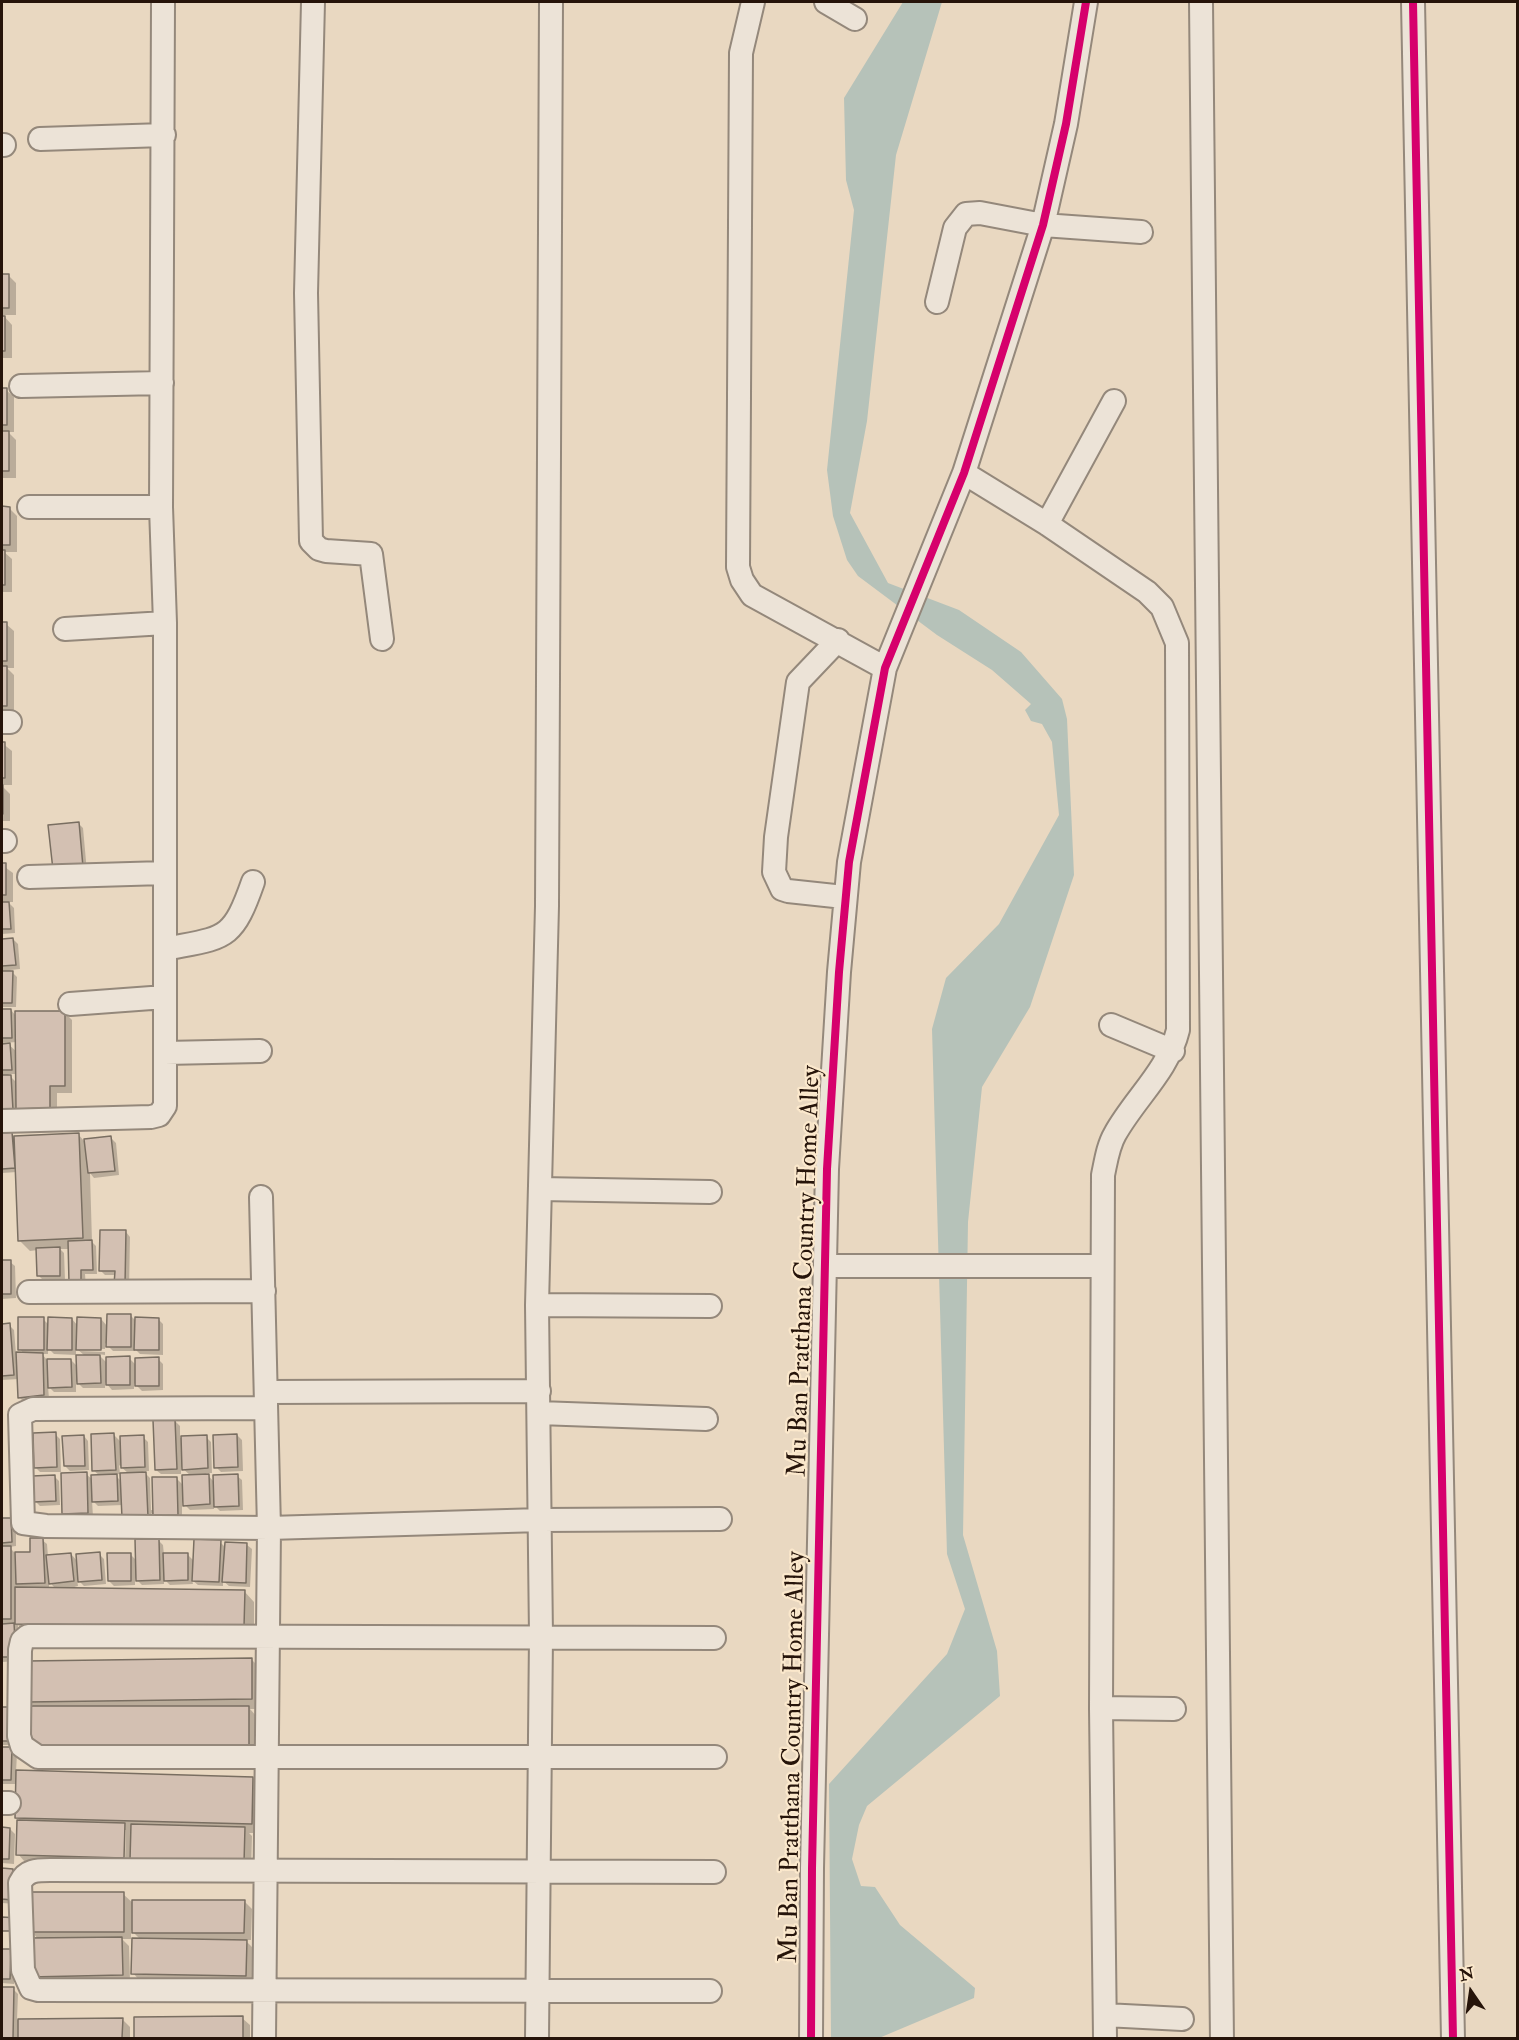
<!DOCTYPE html>
<style>
body{margin:0}
#map{position:relative;width:1519px;height:2040px;overflow:hidden;background:#e9d8c1;font-family:"IM FELL Double Pica",serif}
canvas{display:block}
.frame{position:absolute;inset:0;border:3px solid #26140a;pointer-events:none}
.north{position:absolute;left:1441px;top:1962px;width:60px;height:60px;-webkit-text-stroke:4px #fbe8cc;paint-order:stroke;rotate:347deg;font-size:16px;font-weight:700;line-height:24px;text-align:center;color:#26140a}
.north::after{content:'';display:block;margin:auto;width:21px;height:27px;background:#26140a;clip-path:polygon(50% 0,100% 100%,50% 72%,0 100%)}
</style>
<div id="map">
<canvas width="1519" height="2040"></canvas>
<div class="frame"></div>
<div class="north">N</div>
</div>
<script>
const ctx = document.querySelector('canvas').getContext('2d');
ctx.lineJoin = 'round';
function fillPath(path, color) { ctx.fillStyle = color; ctx.fill(path, 'evenodd'); }
function strokePath(path, color, width, dash) { ctx.strokeStyle = color; ctx.lineWidth = width; ctx.lineCap = dash ? 'butt' : 'round'; ctx.setLineDash(dash || []); ctx.stroke(path); }
function write(font, color, halo, rows, align = 'center') {
  ctx.font = font + ' "IM FELL Double Pica",serif'; ctx.lineWidth = 4.5; ctx.setLineDash([]); ctx.textBaseline = 'middle'; ctx.strokeStyle = halo; ctx.fillStyle = color; for (const [text, x, y, turn = 0] of rows) {
    ctx.save(); ctx.translate(x, y); ctx.rotate((+turn || 0) * Math.PI / 180); ctx.textAlign = isNaN(turn) ? turn : align; if (halo) ctx.strokeText(text, 0, 0); ctx.fillText(text, 0, 0); ctx.restore();
  }
}
fillPath(new Path2D(`
 M 903,2 L 942,2 L 896,155 L 867,421 L 850,513 L 888,583 L 959,610 L 1021,652 L 1062,699 L 1067,719 L 1074,875 L 1030,1007 L 982,1087 L 968,1222 L 963,1535 L 997,1651 L 1000,1696 L 867,1806 L 859,1825 L 852,1859 L 861,1886 L 875,1887 L 900,1925 L 975,1988 L 974,1998 L 879,2038 L 831,2038 L 829,1784 L 947,1654 L 965,1609 L 947,1554 L 932,1029 L 946,978 L 999,924 L 1059,815 L 1052,742 L 1042,724 L 1031,721 L 1025,710 L 1031,704 L 992,670 L 937,635 L 858,576 L 847,560 L 833,516 L 827,470 L 854,210 L 846,180 L 844,98 Z`), '#b6c2b9');
fillPath(new Path2D(`
 M 2,276 L 9,276 L 16,283 L 16,315 L 3,315 L 12,325 L 12,358 L 2,358 Z
 M 2,390 L 6,390 L 14,397 L 14,432 L 8,432 L 16,440 L 16,478 L 2,478 Z
 M 2,508 L 9,508 L 17,516 L 17,552 L 4,552 L 12,559 L 12,592 L 2,592 Z
 M 2,624 L 6,624 L 14,631 L 14,668 L 7,668 L 14,675 L 14,713 L 2,713 Z
 M 2,743 L 12,751 L 12,785 L 2,785 Z
 M 2,786 L 10,794 L 10,821 L 2,821 Z
 M 78,823 L 83,828 L 87,872 L 59,874 Z
 M 2,865 L 13,873 L 13,902 L 8,902 L 14,908 L 15,933 L 2,934 Z
 M 13,939 L 18,944 L 20,969 L 10,970 L 17,977 L 16,1007 L 2,1007 L 2,941 Z
 M 2,1010 L 11,1010 L 16,1016 L 64,1012 L 72,1020 L 72,1093 L 57,1093 L 57,1115 L 25,1116 L 16,1107 L 17,1115 L 2,1116 L 2,1045 L 7,1043 L 17,1052 L 17,1042 L 2,1043 ZM 8,1074 L 17,1074 L 17,1083 Z
 M 12,1134 L 15,1137 L 78,1134 L 84,1141 L 111,1138 L 116,1143 L 119,1175 L 94,1178 L 90,1173 L 92,1242 L 96,1246 L 97,1274 L 85,1274 L 86,1287 L 75,1287 L 69,1249 L 60,1249 L 64,1253 L 65,1280 L 43,1280 L 38,1275 L 38,1250 L 30,1251 L 19,1240 L 17,1172 L 2,1173 L 2,1135 Z
 M 126,1232 L 130,1237 L 129,1289 L 116,1275 L 105,1275 L 100,1270 Z
 M 2,1262 L 10,1262 L 15,1266 L 16,1298 L 2,1299 Z
 M 131,1316 L 136,1321 L 158,1319 L 163,1324 L 163,1355 L 140,1354 L 135,1349 L 135,1351 L 113,1351 L 105,1343 L 105,1349 L 80,1348 L 80,1351 L 105,1352 L 105,1355 L 98,1354 L 108,1364 L 129,1358 L 136,1365 L 158,1359 L 163,1364 L 163,1390 L 142,1391 L 134,1383 L 134,1389 L 112,1390 L 105,1382 L 105,1388 L 83,1388 L 76,1381 L 76,1392 L 54,1392 L 48,1386 L 49,1399 L 24,1402 L 19,1397 L 19,1379 L 2,1380 L 2,1325 L 9,1325 L 14,1330 L 16,1354 L 24,1354 L 20,1349 L 43,1319 L 49,1325 L 72,1319 L 78,1326 L 101,1319 L 108,1327 ZM 48,1348 L 54,1354 L 76,1355 L 76,1348 L 85,1356 L 78,1367 L 71,1360 L 47,1360 L 42,1354 L 48,1354 Z
 M 175,1421 L 180,1426 L 180,1438 L 206,1437 L 211,1442 L 212,1473 L 206,1473 L 214,1482 L 237,1476 L 242,1480 L 243,1510 L 220,1511 L 214,1505 L 214,1509 L 190,1510 L 182,1502 L 182,1519 L 159,1521 L 151,1513 L 152,1521 L 123,1505 L 98,1506 L 92,1500 L 93,1517 L 68,1518 L 64,1513 L 86,1474 L 93,1480 L 100,1476 L 93,1470 L 114,1435 L 121,1442 L 143,1437 L 148,1442 L 149,1471 L 143,1471 L 150,1478 L 151,1510 L 154,1510 L 176,1478 L 184,1486 L 191,1476 L 181,1467 L 181,1474 L 161,1474 L 156,1470 ZM 119,1465 L 129,1474 L 122,1482 L 114,1474 L 120,1474 Z
 M 55,1434 L 60,1439 L 61,1472 L 40,1472 L 36,1468 Z
 M 237,1435 L 242,1440 L 243,1471 L 221,1472 L 216,1467 Z
 M 84,1436 L 88,1441 L 89,1470 L 70,1471 L 65,1466 Z
 M 54,1476 L 59,1481 L 60,1505 L 40,1506 L 35,1501 Z
 M 11,1519 L 16,1524 L 16,1546 L 9,1547 L 16,1554 L 32,1553 L 42,1540 L 47,1544 L 48,1557 L 71,1554 L 78,1562 L 99,1554 L 104,1559 L 106,1584 L 84,1586 L 77,1579 L 78,1586 L 67,1589 L 244,1591 L 254,1602 L 254,1637 L 27,1634 L 18,1625 L 20,1661 L 2,1662 L 2,1520 ZM 49,1581 L 53,1586 L 56,1589 L 49,1589 Z
 M 158,1540 L 163,1545 L 164,1555 L 187,1554 L 194,1561 L 220,1542 L 226,1548 L 247,1545 L 252,1549 L 250,1587 L 229,1586 L 223,1581 L 223,1586 L 198,1585 L 192,1580 L 193,1584 L 170,1585 L 164,1579 L 164,1584 L 142,1585 L 135,1578 L 135,1585 L 114,1586 L 109,1581 L 130,1554 L 137,1561 Z
 M 251,1659 L 262,1670 L 262,1709 L 250,1709 L 258,1718 L 258,1756 L 34,1707 L 29,1701 Z
 M 2,1708 L 15,1708 L 19,1745 L 2,1745 Z
 M 2,1749 L 12,1749 L 17,1754 L 16,1772 L 253,1778 L 263,1788 L 262,1833 L 249,1833 L 252,1836 L 251,1870 L 125,1864 L 126,1830 L 123,1830 L 122,1864 L 25,1862 L 18,1854 L 21,1822 L 17,1817 L 18,1784 L 2,1784 Z
 M 2,1829 L 10,1829 L 15,1834 L 14,1864 L 2,1863 Z
 M 2,1870 L 13,1870 L 18,1875 L 17,1904 L 2,1903 Z
 M 123,1894 L 134,1904 L 244,1901 L 252,1909 L 251,1940 L 245,1940 L 254,1949 L 253,1983 L 140,1981 L 133,1973 L 141,1940 L 131,1930 L 131,1939 L 122,1939 L 129,1946 L 130,1982 L 38,1984 L 39,1940 L 31,1931 Z
 M 2,1950 L 11,1950 L 15,1955 L 14,1984 L 2,1983 Z
 M 2,1989 L 13,1989 L 18,1994 L 17,2020 L 122,2019 L 130,2027 L 130,2038 L 2,2038 Z
 M 242,2018 L 250,2025 L 250,2038 L 135,2038 L 135,2019 Z`), '#0003');
const building = new Path2D(`
 M 2,274 L 9,274 L 9,308 L 2,308 Z
 M 2,316 L 5,316 L 5,351 L 2,351 Z
 M 2,388 L 7,388 L 7,425 L 2,425 Z
 M 2,431 L 9,431 L 9,471 L 2,471 Z
 M 2,506 L 10,507 L 10,545 L 2,545 Z
 M 2,550 L 5,550 L 5,585 L 2,585 Z
 M 2,622 L 7,622 L 7,661 L 2,661 Z
 M 2,666 L 7,666 L 7,706 L 2,706 Z
 M 2,742 L 5,742 L 5,778 L 2,778 Z
 M 2,785 L 3,785 L 3,814 L 2,814 Z
 M 79,822 L 83,867 L 53,870 L 48,825 Z
 M 2,863 L 6,863 L 6,895 L 2,895 Z
 M 2,902 L 9,902 L 11,929 L 2,929 Z
 M 13,938 L 16,965 L 2,966 L 2,939 Z
 M 2,971 L 13,971 L 12,1003 L 2,1003 Z
 M 2,1009 L 11,1009 L 12,1038 L 2,1038 Z
 M 15,1011 L 65,1011 L 65,1086 L 50,1086 L 50,1108 L 16,1109 Z
 M 10,1043 L 12,1070 L 2,1070 L 2,1044 Z
 M 2,1075 L 11,1075 L 13,1110 L 2,1111 Z
 M 12,1132 L 15,1168 L 2,1169 L 2,1133 Z
 M 79,1133 L 83,1238 L 18,1241 L 14,1136 Z
 M 111,1136 L 115,1171 L 88,1173 L 84,1139 Z
 M 100,1230 L 126,1230 L 125,1285 L 114,1285 L 115,1271 L 99,1271 Z
 M 92,1240 L 93,1270 L 81,1270 L 81,1282 L 69,1283 L 68,1241 Z
 M 60,1247 L 60,1276 L 37,1276 L 36,1248 Z
 M 2,1260 L 11,1260 L 11,1294 L 2,1294 Z
 M 107,1314 L 131,1314 L 131,1347 L 106,1347 Z
 M 18,1317 L 44,1317 L 44,1350 L 18,1350 Z
 M 48,1317 L 72,1318 L 72,1350 L 47,1350 Z
 M 77,1317 L 101,1318 L 101,1350 L 76,1350 Z
 M 135,1317 L 159,1318 L 159,1350 L 134,1350 Z
 M 10,1323 L 14,1375 L 2,1376 L 2,1324 Z
 M 16,1352 L 43,1353 L 44,1395 L 18,1398 Z
 M 76,1355 L 100,1355 L 101,1383 L 77,1384 Z
 M 130,1356 L 130,1385 L 106,1385 L 106,1357 Z
 M 159,1357 L 159,1386 L 135,1386 L 135,1358 Z
 M 47,1359 L 71,1359 L 72,1387 L 48,1388 Z
 M 175,1419 L 177,1469 L 155,1470 L 153,1420 Z
 M 56,1432 L 57,1467 L 34,1468 L 33,1433 Z
 M 114,1433 L 116,1470 L 92,1471 L 91,1434 Z
 M 237,1434 L 238,1467 L 214,1468 L 213,1435 Z
 M 84,1435 L 85,1466 L 64,1466 L 62,1436 Z
 M 144,1435 L 145,1467 L 121,1468 L 120,1436 Z
 M 207,1435 L 208,1468 L 182,1470 L 181,1436 Z
 M 87,1472 L 88,1513 L 62,1514 L 61,1473 Z
 M 146,1472 L 148,1517 L 122,1518 L 120,1473 Z
 M 117,1474 L 118,1501 L 92,1502 L 91,1475 Z
 M 209,1474 L 210,1504 L 183,1506 L 182,1475 Z
 M 238,1474 L 239,1506 L 214,1507 L 213,1475 Z
 M 55,1475 L 56,1501 L 33,1502 L 32,1476 Z
 M 152,1477 L 177,1477 L 178,1515 L 153,1516 Z
 M 2,1518 L 11,1518 L 12,1542 L 2,1543 Z
 M 30,1538 L 43,1538 L 45,1583 L 16,1584 L 15,1552 L 30,1552 Z
 M 135,1539 L 159,1539 L 160,1580 L 136,1581 Z
 M 194,1539 L 221,1540 L 219,1582 L 192,1581 Z
 M 225,1542 L 247,1543 L 246,1583 L 222,1582 Z
 M 2,1546 L 11,1546 L 11,1619 L 2,1619 Z
 M 100,1552 L 102,1580 L 78,1582 L 76,1554 Z
 M 71,1553 L 74,1581 L 49,1584 L 46,1555 Z
 M 107,1553 L 131,1553 L 131,1581 L 108,1581 Z
 M 163,1553 L 188,1553 L 188,1580 L 164,1581 Z
 M 15,1587 L 245,1590 L 244,1627 L 15,1624 Z
 M 14,1623 L 16,1657 L 2,1657 L 2,1624 Z
 M 252,1658 L 252,1699 L 27,1702 L 27,1661 Z
 M 28,1706 L 249,1706 L 249,1746 L 28,1746 Z
 M 2,1707 L 16,1707 L 15,1741 L 2,1741 Z
 M 2,1747 L 12,1747 L 11,1780 L 2,1780 Z
 M 16,1770 L 253,1777 L 252,1824 L 15,1818 Z
 M 17,1820 L 125,1823 L 124,1858 L 16,1855 Z
 M 131,1824 L 245,1827 L 244,1863 L 130,1860 Z
 M 2,1827 L 10,1828 L 9,1859 L 2,1859 Z
 M 2,1868 L 13,1869 L 12,1900 L 2,1899 Z
 M 29,1892 L 124,1892 L 124,1932 L 29,1932 Z
 M 132,1900 L 245,1900 L 244,1933 L 132,1933 Z
 M 2,1917 L 18,1918 L 18,1931 L 2,1931 Z
 M 122,1937 L 123,1975 L 29,1977 L 29,1938 Z
 M 132,1938 L 247,1940 L 246,1976 L 131,1974 Z
 M 2,1949 L 11,1949 L 10,1979 L 2,1979 Z
 M 2,1987 L 14,1987 L 13,2038 L 2,2038 Z
 M 243,2016 L 243,2038 L 134,2038 L 134,2017 Z
 M 123,2018 L 122,2038 L 18,2038 L 18,2019 Z`);
fillPath(building, '#d3c0b2');
strokePath(building, '#796e61', 1.5);
const street = new Path2D(`
 M 313,2 L 306,293 L 311,541 L 319,549 L 326,551 L 371,554 L 382,639
 M 753,2 L 741,53 L 738,567 L 742,580 L 752,595 L 885,668
 M 826,2 L 855,19
 M 1201,2 L 1222,2038
 M 1413,2 L 1453,2038
 M 40,139 L 164,135
 M 2,145 L 4,145
 M 937,302 L 955,228 L 966,214 L 980,213 L 1043,225 L 1141,232
 M 21,386 L 162,383
 M 964,473 L 1047,524 L 1147,592 L 1162,607 L 1177,643 L 1178,1030 C 1168,1071 1135,1098 1115,1134 C 1108,1146 1106,1161 1103,1175 L 1101,1708 L 1105,2038
 M 29,507 L 161,507
 M 1047,524 L 1114,401
 M 65,629 L 165,623
 M 838,640 L 798,682 L 776,837 L 774,872 L 782,889 L 788,891 L 844,897
 M 2,722 L 10,722
 M 2,841 L 5,841
 M 29,877 L 164,873
 M 165,949 C 225,937 232,942 253,882
 M 70,1004 L 165,997
 M 1111,1025 L 1173,1051
 M 165,1053 L 260,1051
 M 2,1121 L 151,1117 L 159,1115 L 165,1106 L 165,623 L 161,507 L 163,2
 M 540,1189 L 710,1192
 M 261,1197 L 269,1528 L 264,2038
 M 826,1266 L 1102,1266
 M 29,1292 L 264,1291
 M 537,1305 L 710,1306
 M 267,1392 L 539,1391
 M 266,1408 L 33,1409 L 20,1415 L 23,1523 L 46,1526 L 269,1528 L 541,1520 L 720,1519
 M 539,1413 L 706,1419
 M 714,1638 L 28,1636 L 22,1641 L 20,1650 L 19,1736 L 22,1746 L 38,1757 L 715,1757
 M 1101,1708 L 1174,1709
 M 2,1803 L 9,1803
 M 710,1991 L 38,1990 L 31,1988 L 23,1970 L 20,1883 C 26,1870 37,1870 50,1870 L 714,1872
 M 1105,2015 L 1182,2019
 M 537,2038 L 541,1636 L 537,1305 L 547,906 L 551,2
 M 811,2038 L 812,1868 L 827,1169 L 839,972 L 849,862 L 885,668 L 964,473 L 1043,225 L 1066,124 L 1086,2`);
strokePath(street, '#94887b', 26);
strokePath(street, '#ece3d7', 22);
strokePath(new Path2D(`
 M 1413,2 L 1453,2038
 M 811,2038 L 812,1868 L 827,1169 L 839,972 L 849,862 L 885,668 L 964,473 L 1043,225 L 1066,124 L 1086,2`), '#d6006c', 8);
write('26px', '#26140a', '#fbe8cc', [
 ["Mu Ban Pratthana Country Home Alley",806,1271,-88],
 ["Mu Ban Pratthana Country Home Alley",794,1757,-89]
]);
</script>
